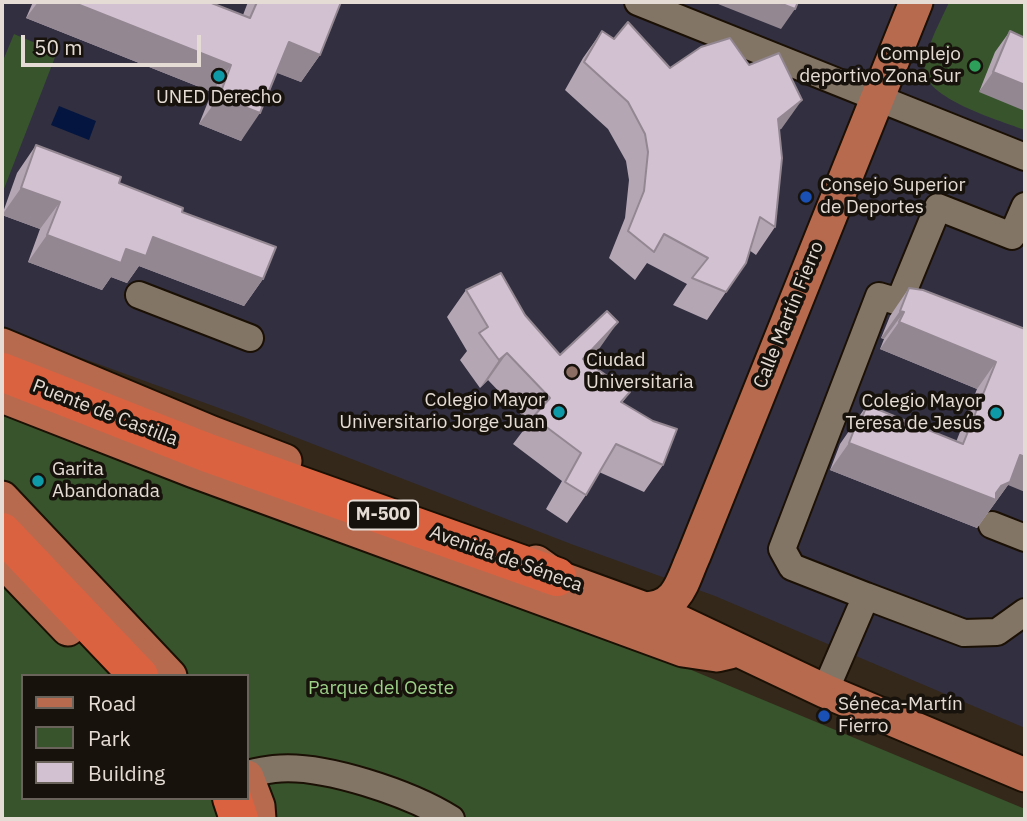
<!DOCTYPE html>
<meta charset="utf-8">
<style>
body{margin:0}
#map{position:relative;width:1027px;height:821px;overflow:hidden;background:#34281a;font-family:"IBM Plex Sans",sans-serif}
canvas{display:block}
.frame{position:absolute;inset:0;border:4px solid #e5ddd5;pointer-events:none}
.legend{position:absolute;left:21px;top:674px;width:228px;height:126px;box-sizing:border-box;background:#17120c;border:2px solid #69635c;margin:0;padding:9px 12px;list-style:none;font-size:21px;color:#e5ddd5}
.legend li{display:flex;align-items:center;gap:14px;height:35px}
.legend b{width:35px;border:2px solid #69635c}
.scale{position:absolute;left:21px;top:35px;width:180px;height:32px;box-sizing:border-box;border:4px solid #e5ddd5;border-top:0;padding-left:9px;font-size:21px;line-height:24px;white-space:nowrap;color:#e5ddd5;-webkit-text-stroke:5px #17120c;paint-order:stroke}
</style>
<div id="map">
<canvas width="1027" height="821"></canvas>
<div class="frame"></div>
<ul class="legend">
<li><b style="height:9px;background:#b86a4f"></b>Road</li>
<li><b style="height:19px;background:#38542d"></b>Park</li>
<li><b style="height:19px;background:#d2c1d1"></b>Building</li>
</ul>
<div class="scale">50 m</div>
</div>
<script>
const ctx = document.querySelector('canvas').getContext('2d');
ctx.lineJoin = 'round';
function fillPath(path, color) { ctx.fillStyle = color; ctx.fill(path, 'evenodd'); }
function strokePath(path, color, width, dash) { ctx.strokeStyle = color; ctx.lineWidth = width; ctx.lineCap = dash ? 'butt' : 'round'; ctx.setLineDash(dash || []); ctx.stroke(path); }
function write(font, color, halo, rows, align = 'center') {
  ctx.font = font + ' "IBM Plex Sans",sans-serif'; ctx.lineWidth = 7; ctx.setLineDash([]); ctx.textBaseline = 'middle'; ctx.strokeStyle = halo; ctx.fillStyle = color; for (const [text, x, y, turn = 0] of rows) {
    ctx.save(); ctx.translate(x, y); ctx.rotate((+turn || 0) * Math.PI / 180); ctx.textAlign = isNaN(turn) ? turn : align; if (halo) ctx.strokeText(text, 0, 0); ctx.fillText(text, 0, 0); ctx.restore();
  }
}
fillPath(new Path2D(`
 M 2,2 L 1025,2 L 1025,728 L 715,596 L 571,544 L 238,415 L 2,329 Z`), '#322f40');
fillPath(new Path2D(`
 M 949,2 L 1025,2 L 1025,130 C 1001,121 930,100 925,73 C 921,55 942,19 949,2 Z
 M 14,34 L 57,52 L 2,194 L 2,63 Z
 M 2,400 L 665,659 L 1025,809 L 1025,819 L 2,819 ZM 23,676 L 247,676 L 247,798 L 23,798 Z`), '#38542d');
fillPath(new Path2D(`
 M 59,106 L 96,121 L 89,140 L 51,125 Z`), '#04153f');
const minor = new Path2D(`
 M 638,2 L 1025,157
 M 139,295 L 250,338
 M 992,525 L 1025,538
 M 866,596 L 792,567 L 782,549 L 879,296 L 899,302 L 938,207 L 1012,236 L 1025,206
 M 825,691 L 866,596 L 964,633 L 997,632 L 1025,612
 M 247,774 C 256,772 265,770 274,769 C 322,763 411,794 451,819`);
const major = new Path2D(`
 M 2,345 L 212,433 L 285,461
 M 2,396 L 194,471 L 683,650 L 717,655 L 730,652
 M 2,498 L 170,676
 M 2,560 L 68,629
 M 536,562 L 557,577 L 675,620 L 825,691 L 1025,775
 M 645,609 C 679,608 682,581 694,555 L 916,2
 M 247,777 L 258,806 L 259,819`);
const highway = new Path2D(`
 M 2,372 L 208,453 L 557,577
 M 2,532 L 139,676
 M 232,798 L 239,819`);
strokePath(minor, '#1b1004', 30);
strokePath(major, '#1b1004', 37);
strokePath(highway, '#1b1004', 42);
strokePath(minor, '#837566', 26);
strokePath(major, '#b86a4f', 33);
strokePath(highway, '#db6240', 38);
fillPath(new Path2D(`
 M 33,2 L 209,2 L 243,15 L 248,2 L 341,2 L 320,55 L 301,82 L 276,72 L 241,141 L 199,124 L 212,92 L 26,18 Z
 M 602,31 L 614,39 L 782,128 L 779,130 L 775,227 L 756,255 L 749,250 L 726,292 L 707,320 L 673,305 L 687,284 L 647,263 L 635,280 L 609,258 L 625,218 L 629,180 L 626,161 L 608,129 L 565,90 L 583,58 Z
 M 1010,31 L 1025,38 L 979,92 L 995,52 Z
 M 36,145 L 182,212 L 263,279 L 244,306 L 139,266 L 127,283 L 111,277 L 102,290 L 28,262 L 40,229 L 2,215 L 17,173 Z
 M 909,288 L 1025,329 L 1008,485 L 977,528 L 830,470 L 840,444 L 867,405 L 956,442 L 977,389 L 880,349 L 884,339 L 881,338 L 890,316 Z
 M 466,290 L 525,315 L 560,355 L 599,349 L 587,362 L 630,392 L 622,403 L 663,465 L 644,492 L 599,472 L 586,495 L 567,523 L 546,509 L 562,481 L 513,444 L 529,423 L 488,380 L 480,388 L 460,360 L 467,351 L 447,317 Z`), '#b5a6b4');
fillPath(new Path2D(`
 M 38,2 L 72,2 L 231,65 L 212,92 L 26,18 Z
 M 713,2 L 777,2 L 795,9 L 781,29 Z
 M 289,42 L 320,55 L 301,82 L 269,70 Z
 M 993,72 L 1025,85 L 1025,111 L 979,92 Z
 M 219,97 L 260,113 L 241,141 L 199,124 Z
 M 802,100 L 782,128 L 759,146 L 778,119 Z
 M 21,188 L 60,202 L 40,229 L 2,215 Z
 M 47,235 L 126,249 L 153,237 L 263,279 L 244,306 L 139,266 L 127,283 L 111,277 L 102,290 L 28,262 Z
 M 900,311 L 904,312 L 884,339 L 881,338 Z
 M 618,322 L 599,349 L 564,386 L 583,359 Z
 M 899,322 L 996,362 L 977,389 L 880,349 Z
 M 507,353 L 488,380 L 480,388 L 499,360 Z
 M 849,443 L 1020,455 L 1025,457 L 1025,492 L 1008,485 L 977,528 L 830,470 Z`), '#938792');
const building = new Path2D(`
 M 72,2 L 209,2 L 250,18 L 257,2 L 341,2 L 320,55 L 289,42 L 260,113 L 219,97 L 231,65 Z
 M 777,2 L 798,2 L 795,9 Z
 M 628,22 L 670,68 L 701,47 L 730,38 L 749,65 L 779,53 L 802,100 L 778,119 L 782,158 L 775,227 L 760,217 L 746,263 L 726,292 L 692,278 L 708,258 L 664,234 L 654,252 L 628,231 L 644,191 L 648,152 L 645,134 L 628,102 L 584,62 L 602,31 L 614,39 Z
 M 1010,31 L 1025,38 L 1025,85 L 993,72 Z
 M 36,145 L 121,177 L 119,183 L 183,208 L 182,212 L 276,247 L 263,279 L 153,237 L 146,256 L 126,249 L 121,263 L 47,235 L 60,202 L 21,188 Z
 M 501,273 L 525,315 L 560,355 L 607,311 L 618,322 L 583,359 L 630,392 L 621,402 L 653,421 L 677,429 L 663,465 L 616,444 L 586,495 L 565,482 L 581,453 L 533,417 L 550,398 L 507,353 L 499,360 L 479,333 L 488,327 L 466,290 Z
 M 909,288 L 923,290 L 1025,329 L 1025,457 L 1020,455 L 1010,482 L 1001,486 L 996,493 L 996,500 L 849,443 L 859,417 L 862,418 L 867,405 L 963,444 L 996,362 L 899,322 L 904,312 L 900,311 Z`);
fillPath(building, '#d2c1d1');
strokePath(building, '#938792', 2);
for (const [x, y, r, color] of [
 [975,66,7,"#2e9e5b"],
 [219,76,7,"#0f9aa8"],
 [806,197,7,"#1a4fb4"],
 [572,372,7,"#8d6e63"],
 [559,412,7,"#0f9aa8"],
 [996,413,7,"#0f9aa8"],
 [38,481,7,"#0f9aa8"],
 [824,716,7,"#1a4fb4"]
]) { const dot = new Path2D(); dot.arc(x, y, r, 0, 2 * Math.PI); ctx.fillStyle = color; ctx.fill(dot); strokePath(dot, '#17120c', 2.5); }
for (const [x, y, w] of [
 [383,515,70]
]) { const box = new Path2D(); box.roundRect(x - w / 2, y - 14.5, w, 29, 5); ctx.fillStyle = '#17120c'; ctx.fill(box); strokePath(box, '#e5ddd5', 2); }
write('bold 18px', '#e5ddd5', null, [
 ["M-500",383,515]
]);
write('19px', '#e5ddd5', '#17120c', [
 ["Complejo",961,55,"right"],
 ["deportivo Zona Sur",961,77,"right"],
 ["UNED Derecho",219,98,"center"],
 ["Consejo Superior",820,186],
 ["de Deportes",820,208],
 ["Ciudad",586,361],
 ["Universitaria",586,383],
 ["Colegio Mayor",545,401,"right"],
 ["Universitario Jorge Juan",545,423,"right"],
 ["Colegio Mayor",982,402,"right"],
 ["Teresa de Jesús",982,424,"right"],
 ["Garita",52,470],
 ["Abandonada",52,492],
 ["Séneca-Martín",838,705],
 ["Fierro",838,727]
], 'left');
write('19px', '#e5ddd5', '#17120c', [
 ["Calle Martín Fierro",789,315,-68],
 ["Puente de Castilla",105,413,21],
 ["Avenida de Séneca",506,559,20]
]);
write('19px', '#9dd188', '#17120c', [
 ["Parque del Oeste",381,689]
]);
</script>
